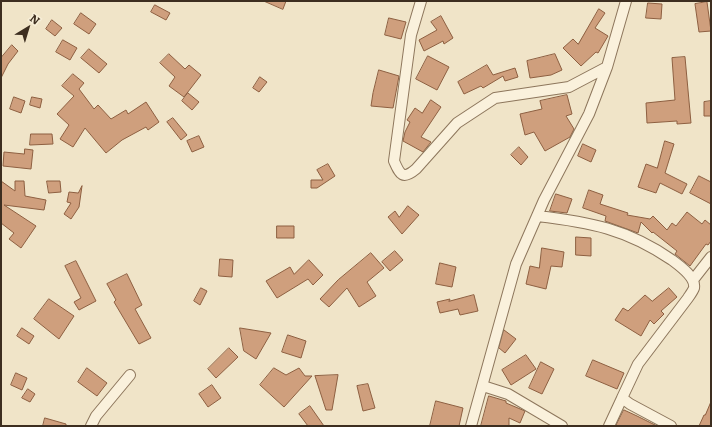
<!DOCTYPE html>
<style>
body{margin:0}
#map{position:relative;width:712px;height:427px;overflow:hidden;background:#f0e4c8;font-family:Literata,serif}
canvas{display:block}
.frame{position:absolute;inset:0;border:2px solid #3d2e20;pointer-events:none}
.north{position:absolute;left:8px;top:8px;width:40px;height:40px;-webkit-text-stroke:3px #f7eed8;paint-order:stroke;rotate:38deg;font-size:11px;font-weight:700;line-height:16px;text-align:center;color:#3d2e20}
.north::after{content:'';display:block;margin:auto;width:14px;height:18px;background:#3d2e20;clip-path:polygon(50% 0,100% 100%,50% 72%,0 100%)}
</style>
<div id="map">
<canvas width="712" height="427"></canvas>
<div class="frame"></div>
<div class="north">N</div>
</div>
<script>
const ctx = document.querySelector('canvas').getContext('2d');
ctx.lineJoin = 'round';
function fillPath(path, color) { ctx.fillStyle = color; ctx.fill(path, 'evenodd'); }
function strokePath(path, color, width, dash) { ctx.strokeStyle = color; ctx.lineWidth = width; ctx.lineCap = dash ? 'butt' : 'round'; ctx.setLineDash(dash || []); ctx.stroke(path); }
const building = new Path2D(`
 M 264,1 L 286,1 L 283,9 Z
 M 707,2 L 711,31 L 699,32 L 695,4 Z
 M 648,3 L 662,4 L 661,19 L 646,18 Z
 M 155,5 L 170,13 L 166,20 L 151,12 Z
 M 599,9 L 605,13 L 595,28 L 608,36 L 598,53 L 596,52 L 581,66 L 563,48 L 573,39 L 578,44 Z
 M 81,13 L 96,24 L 89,34 L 74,24 Z
 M 441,16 L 453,38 L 444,44 L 443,41 L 424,51 L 419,40 L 437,30 L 431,22 Z
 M 389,18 L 406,22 L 401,39 L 385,35 Z
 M 52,20 L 62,28 L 55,36 L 46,29 Z
 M 63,40 L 77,48 L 70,60 L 56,52 Z
 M 12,45 L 18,51 L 8,64 L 1,78 L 1,58 Z
 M 89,49 L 107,64 L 99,73 L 81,58 Z
 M 169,54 L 185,69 L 189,65 L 201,75 L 184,97 L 169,86 L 175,77 L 160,63 Z
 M 555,54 L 562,70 L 551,75 L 530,78 L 527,61 Z
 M 428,56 L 449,67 L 437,90 L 416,79 Z
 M 685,57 L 691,123 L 677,124 L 677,121 L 647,123 L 646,103 L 675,100 L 672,58 Z
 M 487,65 L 493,75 L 515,68 L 518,77 L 505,81 L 503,76 L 483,88 L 481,86 L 464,94 L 458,82 Z
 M 379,70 L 399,76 L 393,108 L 371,106 L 373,93 Z
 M 73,74 L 84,83 L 79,89 L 94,109 L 98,105 L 111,119 L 126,110 L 128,114 L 146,102 L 159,122 L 148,130 L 146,127 L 122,140 L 106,153 L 85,128 L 73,147 L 60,139 L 69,125 L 57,114 L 74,96 L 62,86 Z
 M 260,77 L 267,82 L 259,92 L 253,88 Z
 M 188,93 L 199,102 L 192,110 L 182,101 Z
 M 567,95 L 572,114 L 566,116 L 574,129 L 570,137 L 545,151 L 534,132 L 525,135 L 520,114 L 542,109 L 540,101 Z
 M 14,97 L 25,101 L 21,113 L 10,109 Z
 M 32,97 L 42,99 L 40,108 L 30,105 Z
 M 431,100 L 441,107 L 421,137 L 431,142 L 423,152 L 403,141 L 405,132 L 410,122 L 407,120 L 415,108 L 422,113 Z
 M 711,101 L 711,116 L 704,116 L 704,102 Z
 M 173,118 L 187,135 L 181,140 L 167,122 Z
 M 31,134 L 52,134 L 53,144 L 30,145 Z
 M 199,136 L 204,147 L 192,152 L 187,141 Z
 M 665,141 L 674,144 L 665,173 L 687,184 L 682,194 L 660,183 L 656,193 L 638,187 L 646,164 L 657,168 Z
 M 583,144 L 596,150 L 591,162 L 578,156 Z
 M 519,147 L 528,157 L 521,165 L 511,155 Z
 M 25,149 L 33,150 L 31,169 L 3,166 L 4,152 L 24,154 Z
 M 328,164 L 335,176 L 317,188 L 311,188 L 311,180 L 323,180 L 317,170 Z
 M 699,176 L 711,182 L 711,204 L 690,193 Z
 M 1,181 L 15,191 L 15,181 L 24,181 L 25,196 L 46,200 L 44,210 L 4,205 L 36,226 L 21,248 L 9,239 L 14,233 L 1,223 Z
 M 47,181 L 60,181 L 61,192 L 49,193 Z
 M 82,186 L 79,207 L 71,219 L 64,214 L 71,203 L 67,202 L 69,192 L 78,193 Z
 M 589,190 L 603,195 L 600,204 L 628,213 L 627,215 L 650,219 L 653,216 L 667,230 L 672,223 L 676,226 L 687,212 L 702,224 L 705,220 L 711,225 L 711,241 L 708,245 L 706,244 L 690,266 L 675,254 L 677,251 L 653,232 L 652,233 L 641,222 L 638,233 L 605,221 L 606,216 L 583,208 Z
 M 556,194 L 572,199 L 567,213 L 550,211 Z
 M 408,206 L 419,215 L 402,234 L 388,217 L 395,211 L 399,217 Z
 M 277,226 L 294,226 L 294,238 L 277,238 Z
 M 576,237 L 591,238 L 591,256 L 576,255 Z
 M 542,248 L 564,252 L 562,267 L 551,266 L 546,289 L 526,284 L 530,266 L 539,268 Z
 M 395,251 L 403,260 L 390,271 L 382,262 Z
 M 371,253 L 384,268 L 367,282 L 376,296 L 359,307 L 347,288 L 329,307 L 320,299 L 338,280 Z
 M 220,259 L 233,260 L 232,277 L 219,276 Z
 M 309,260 L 323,275 L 313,285 L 308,279 L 277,298 L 266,281 L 290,267 L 294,274 Z
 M 76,261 L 96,301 L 79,310 L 74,302 L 81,298 L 65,266 Z
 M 440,263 L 456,267 L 452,287 L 436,284 Z
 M 127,274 L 142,305 L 135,309 L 151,338 L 139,344 L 114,302 L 116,300 L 107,284 Z
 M 201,288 L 207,291 L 200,305 L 194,301 Z
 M 669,288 L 677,297 L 661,311 L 664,314 L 654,324 L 650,320 L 641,336 L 615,320 L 623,308 L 628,311 L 645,295 L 652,301 Z
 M 474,295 L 478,311 L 460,315 L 458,309 L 440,313 L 437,302 L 450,299 L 449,301 Z
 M 49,299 L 74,316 L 59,339 L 34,319 Z
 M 22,328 L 34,336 L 29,344 L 17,336 Z
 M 240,328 L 271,333 L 256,359 L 244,351 Z
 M 504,330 L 516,339 L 505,353 L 499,348 Z
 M 288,335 L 306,341 L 301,358 L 282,352 Z
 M 229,348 L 238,357 L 216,378 L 208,369 Z
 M 526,355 L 536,369 L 511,385 L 502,370 Z
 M 593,360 L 624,373 L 617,389 L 586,376 Z
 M 541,362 L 554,369 L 542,394 L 529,388 Z
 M 87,368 L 107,383 L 97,396 L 78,382 Z
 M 274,368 L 286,375 L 299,368 L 305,376 L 312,376 L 284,407 L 260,385 Z
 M 16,373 L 27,378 L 22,390 L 11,385 Z
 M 338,375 L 332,410 L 326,410 L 315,376 Z
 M 368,384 L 375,408 L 363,411 L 357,386 Z
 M 212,385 L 221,398 L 208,407 L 199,394 Z
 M 28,389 L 35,394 L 30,402 L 22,398 Z
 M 489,396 L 506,401 L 506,403 L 525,411 L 520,423 L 509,418 L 509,426 L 481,426 Z
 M 436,401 L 463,408 L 459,426 L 430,426 Z
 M 711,402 L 711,426 L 699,426 L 704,415 L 705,415 Z
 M 310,406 L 324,426 L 308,426 L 299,414 Z
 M 624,410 L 637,416 L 657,426 L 616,426 Z
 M 45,418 L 66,424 L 66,426 L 43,426 Z`);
fillPath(building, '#cf9f7d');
strokePath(building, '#8d5f41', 1);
const street = new Path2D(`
 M 421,1 L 411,35 L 394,161 C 400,175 403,180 416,169 L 457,123 L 495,98 L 569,87 L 607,67
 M 537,216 C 590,222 627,229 672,260 C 680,266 696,277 694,288 C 693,291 690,295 688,298 L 638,364 L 622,398
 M 693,280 L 711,257
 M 483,386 L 508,394 L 562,426
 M 91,426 L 96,416 L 130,375
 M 471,426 L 516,264 L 544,200 L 589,114 L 607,67 L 626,1
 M 609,426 L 622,398 L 630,404 L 671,426`);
strokePath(street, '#8d765c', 12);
strokePath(street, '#faf1dc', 10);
</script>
